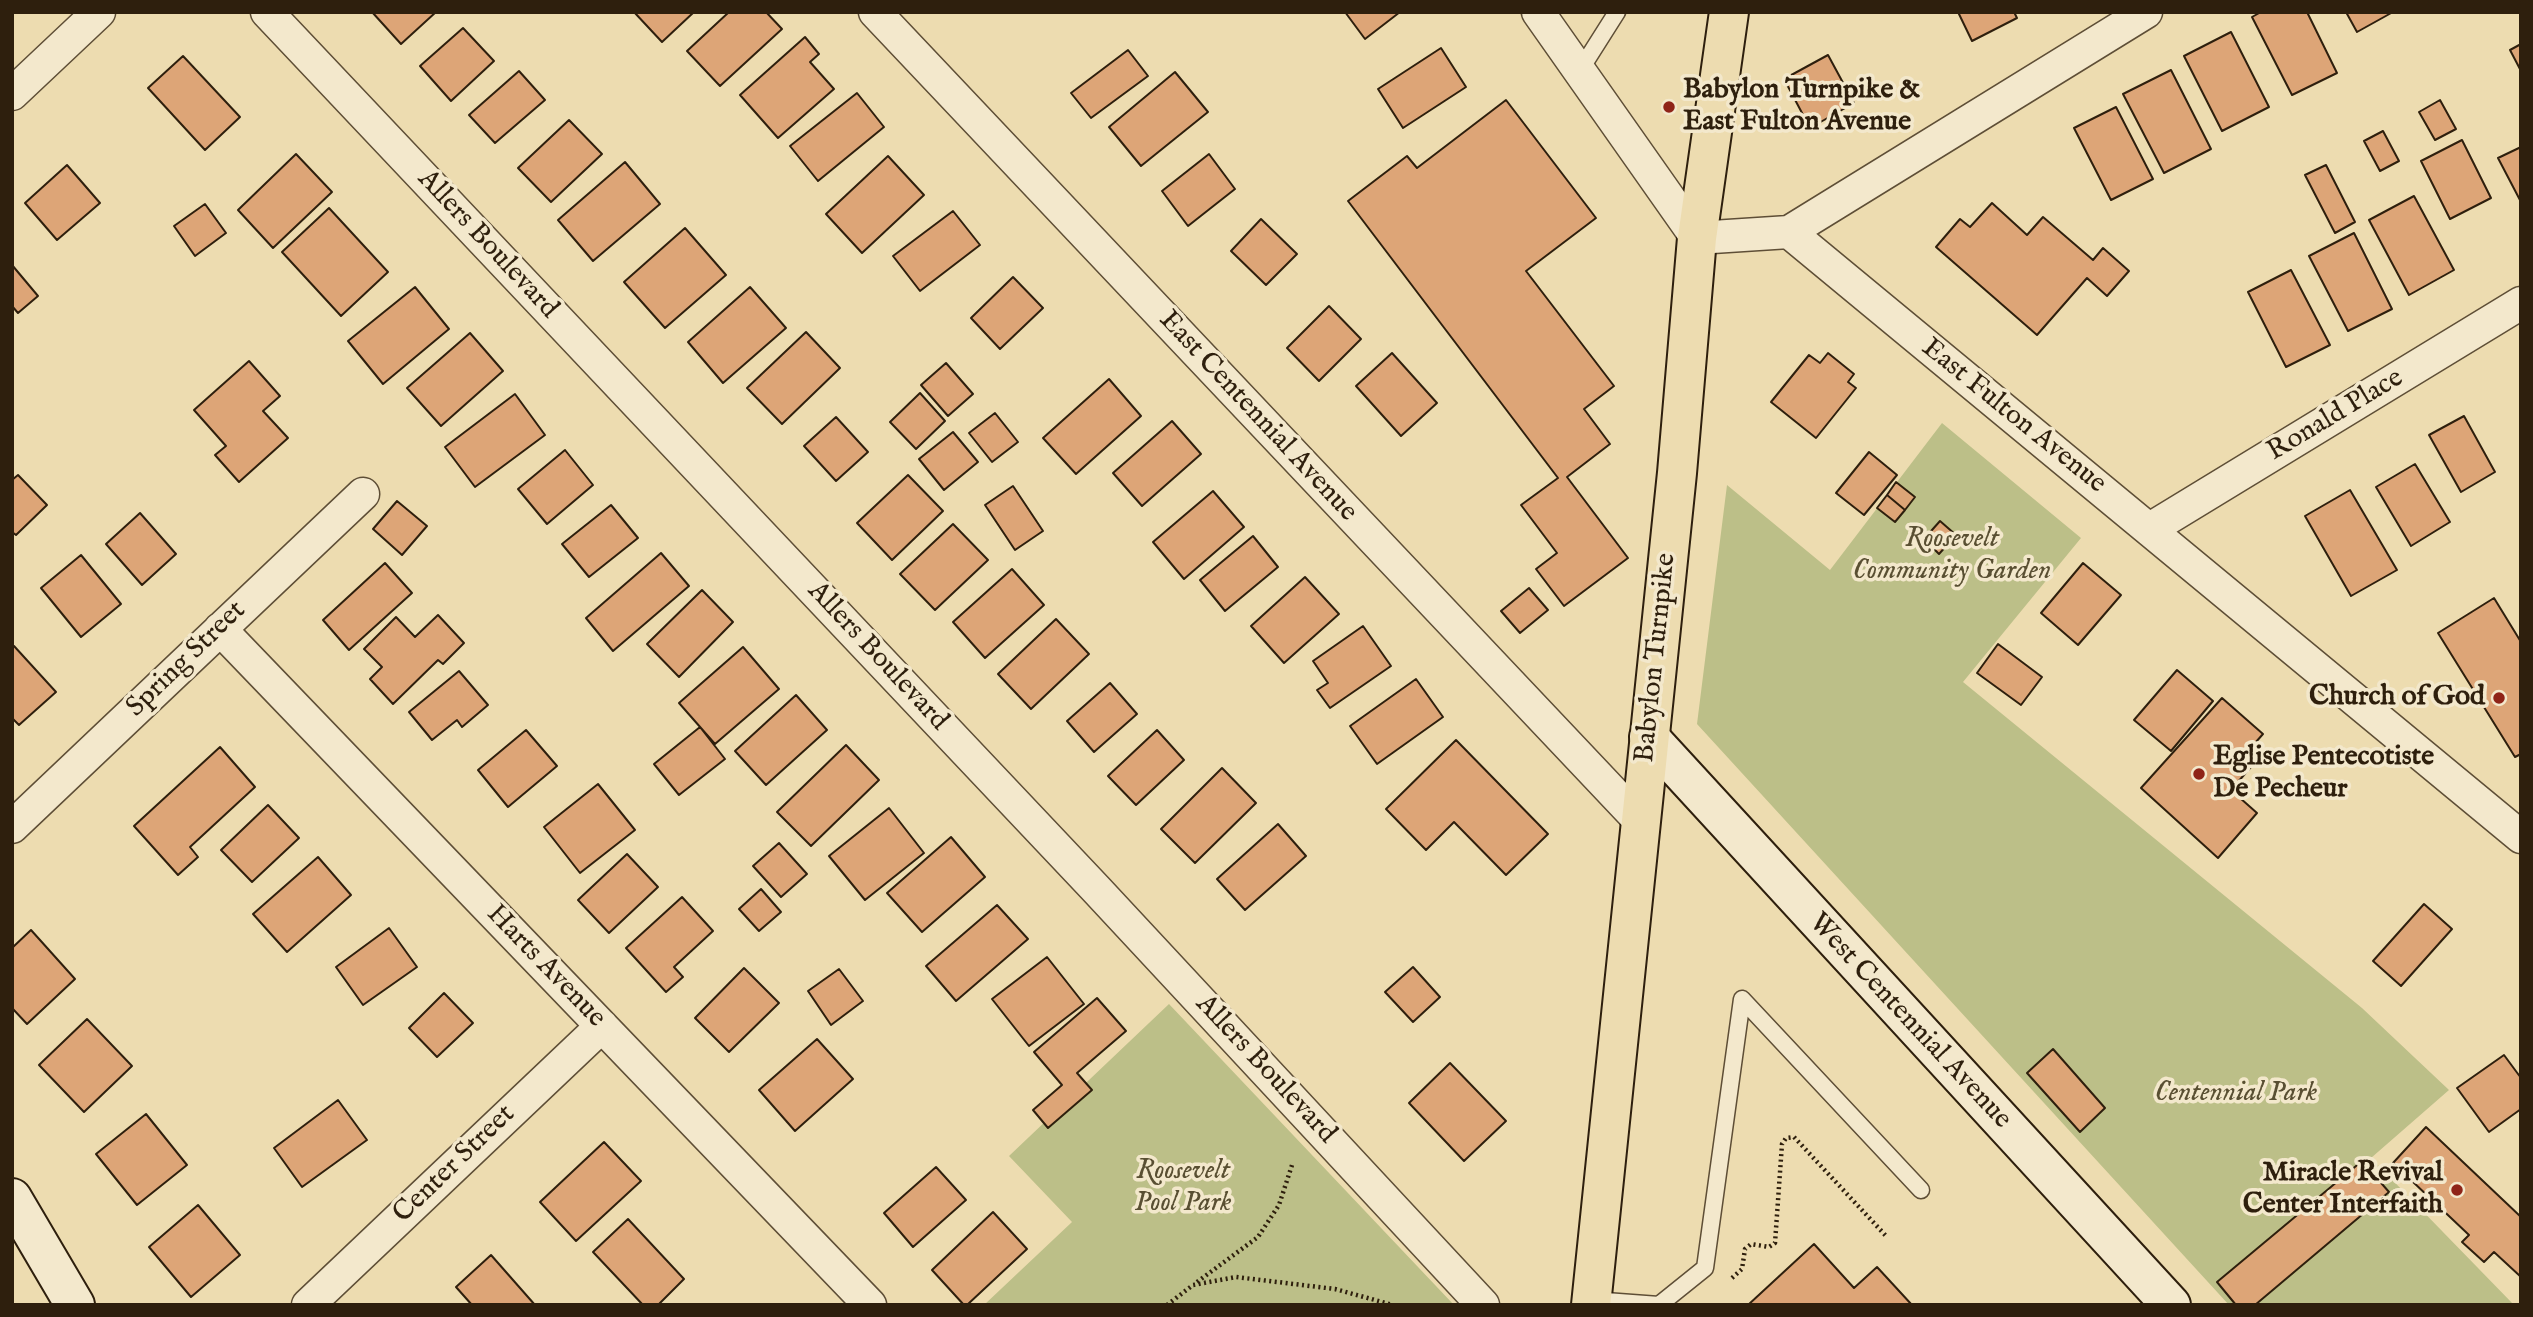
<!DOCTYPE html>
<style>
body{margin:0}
#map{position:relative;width:2533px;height:1317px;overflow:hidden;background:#eddcb0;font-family:"IM FELL English",serif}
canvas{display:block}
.frame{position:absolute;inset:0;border:14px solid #2e1f0d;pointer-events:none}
</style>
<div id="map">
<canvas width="2533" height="1317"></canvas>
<div class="frame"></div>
</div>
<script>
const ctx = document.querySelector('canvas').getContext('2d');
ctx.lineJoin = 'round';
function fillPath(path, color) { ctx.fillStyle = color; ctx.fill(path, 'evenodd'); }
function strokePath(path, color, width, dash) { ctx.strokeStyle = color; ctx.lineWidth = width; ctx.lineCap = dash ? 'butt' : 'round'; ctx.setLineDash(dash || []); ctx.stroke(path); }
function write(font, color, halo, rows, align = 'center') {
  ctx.font = font + ' "IM FELL English",serif'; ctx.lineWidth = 7; ctx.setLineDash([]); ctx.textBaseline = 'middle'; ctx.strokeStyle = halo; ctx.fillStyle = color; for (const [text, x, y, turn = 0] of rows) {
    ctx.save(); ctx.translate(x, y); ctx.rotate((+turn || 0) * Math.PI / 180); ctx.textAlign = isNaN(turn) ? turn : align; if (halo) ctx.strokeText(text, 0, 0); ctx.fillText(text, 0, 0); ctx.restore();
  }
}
fillPath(new Path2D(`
 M 1942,423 L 2081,538 L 1963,682 L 2362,1008 L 2449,1090 L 2371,1158 L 2514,1305 L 2229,1305 L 1697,724 L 1727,485 L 1830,570 Z
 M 1169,1004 L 1454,1305 L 984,1305 L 1072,1222 L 1009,1156 Z`), '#bcbf88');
const building = new Path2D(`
 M 372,12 L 436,12 L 401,44 Z
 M 634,12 L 694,12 L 662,42 Z
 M 729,12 L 766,12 L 782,29 L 720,86 L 687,51 Z
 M 1345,12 L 1400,12 L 1365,39 Z
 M 1958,12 L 2014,12 L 2017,18 L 1972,41 Z
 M 2261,12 L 2307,12 L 2337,73 L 2292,95 L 2252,17 Z
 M 2346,12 L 2393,12 L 2357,32 Z
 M 463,28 L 494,61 L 451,101 L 420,66 Z
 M 2231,32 L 2269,107 L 2222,131 L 2184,56 Z
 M 805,37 L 819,54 L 810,62 L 834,89 L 778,138 L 740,95 Z
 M 2521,44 L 2521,71 L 2510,50 Z
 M 1441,48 L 1466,87 L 1403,128 L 1378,89 Z
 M 1128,50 L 1148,76 L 1091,118 L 1071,93 Z
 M 1828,55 L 1854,103 L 1810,128 L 1784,79 Z
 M 183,56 L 240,117 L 205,150 L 148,88 Z
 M 2171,70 L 2211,149 L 2164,173 L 2123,94 Z
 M 519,71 L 545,100 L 495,143 L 469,115 Z
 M 1175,72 L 1208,112 L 1141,166 L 1109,127 Z
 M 857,93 L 884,127 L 818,181 L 790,146 Z
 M 1506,100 L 1596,218 L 1526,271 L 1614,386 L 1584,409 L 1610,444 L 1567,477 L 1628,558 L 1564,606 L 1536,569 L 1557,553 L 1521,505 L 1558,478 L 1348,201 L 1407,156 L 1417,168 Z
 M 2440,100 L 2456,129 L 2435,140 L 2419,112 Z
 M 2116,107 L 2153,179 L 2111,200 L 2074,128 Z
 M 569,120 L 602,154 L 551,202 L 518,168 Z
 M 2383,131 L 2399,161 L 2380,171 L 2364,141 Z
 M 2462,140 L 2491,198 L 2450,219 L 2421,161 Z
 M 2521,147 L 2521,202 L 2498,158 Z
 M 296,154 L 332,192 L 273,248 L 238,210 Z
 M 1209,154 L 1235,189 L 1188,226 L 1162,191 Z
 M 888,156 L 924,195 L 862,253 L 826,214 Z
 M 625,162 L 660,204 L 593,261 L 558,220 Z
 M 67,165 L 100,203 L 57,240 L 25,203 Z
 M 2326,165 L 2355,222 L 2335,233 L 2305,175 Z
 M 2414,196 L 2454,270 L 2409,295 L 2369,220 Z
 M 1992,203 L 2027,235 L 2043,217 L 2093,260 L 2103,248 L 2129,271 L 2107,296 L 2087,278 L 2037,335 L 1936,247 L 1960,219 L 1970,227 Z
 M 205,204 L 226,233 L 195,256 L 174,226 Z
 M 329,208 L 388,272 L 341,316 L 282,252 Z
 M 953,211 L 980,245 L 920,291 L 893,256 Z
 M 1261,219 L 1297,254 L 1266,285 L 1231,251 Z
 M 685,228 L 726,275 L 665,328 L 624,282 Z
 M 2354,233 L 2392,309 L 2348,331 L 2309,256 Z
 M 12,265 L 38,296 L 18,313 L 12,306 Z
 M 2291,270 L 2330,345 L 2286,367 L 2248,292 Z
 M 1013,277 L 1043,308 L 1000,349 L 971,318 Z
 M 415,287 L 449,329 L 383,384 L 348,341 Z
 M 750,287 L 786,328 L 723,383 L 688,342 Z
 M 1329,306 L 1361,339 L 1319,381 L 1287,348 Z
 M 806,332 L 840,368 L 782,424 L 747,388 Z
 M 470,333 L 503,371 L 441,426 L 407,388 Z
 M 1392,353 L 1437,403 L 1401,436 L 1356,386 Z
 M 1828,353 L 1854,374 L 1848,382 L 1856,388 L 1816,438 L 1771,402 L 1809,355 L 1820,363 Z
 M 249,361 L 280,396 L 263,411 L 288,438 L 239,482 L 215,455 L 226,446 L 194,410 Z
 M 946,363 L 973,394 L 948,416 L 921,385 Z
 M 1109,379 L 1141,416 L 1076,474 L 1043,438 Z
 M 920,393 L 945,421 L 916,449 L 890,422 Z
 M 515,394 L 545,435 L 475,487 L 445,447 Z
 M 995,413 L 1018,442 L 992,462 L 969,433 Z
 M 2464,416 L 2495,472 L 2461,492 L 2429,435 Z
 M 836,417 L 868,452 L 836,481 L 804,446 Z
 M 1172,421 L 1201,454 L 1142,506 L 1113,473 Z
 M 953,432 L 978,462 L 944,490 L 919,459 Z
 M 565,450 L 593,485 L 547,524 L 518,489 Z
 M 1869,452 L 1897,475 L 1864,515 L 1836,493 Z
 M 2415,464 L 2450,522 L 2411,546 L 2376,487 Z
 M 18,475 L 47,505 L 16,535 L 12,532 L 12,480 Z
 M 908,475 L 943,511 L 892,560 L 857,523 Z
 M 1896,482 L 1915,497 L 1905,510 L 1887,495 Z
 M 1013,486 L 1043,531 L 1015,550 L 985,505 Z
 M 2350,490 L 2397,570 L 2351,596 L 2305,516 Z
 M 1213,491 L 1244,527 L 1184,579 L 1153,542 Z
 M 1887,495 L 1905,510 L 1895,522 L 1877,508 Z
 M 397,501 L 427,526 L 402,555 L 373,529 Z
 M 611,505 L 638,538 L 589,577 L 562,544 Z
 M 140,513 L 176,554 L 142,585 L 106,544 Z
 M 1940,521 L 1956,535 L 1939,554 L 1924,539 Z
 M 953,524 L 988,560 L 935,610 L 900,574 Z
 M 1253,536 L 1278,567 L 1225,611 L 1200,580 Z
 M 661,553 L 689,586 L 613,651 L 586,618 Z
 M 81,555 L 121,604 L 81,637 L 41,588 Z
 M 385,563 L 412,593 L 349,650 L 323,620 Z
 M 2083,563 L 2121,595 L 2078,645 L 2041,613 Z
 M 1012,569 L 1044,605 L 985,658 L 953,622 Z
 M 1305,577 L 1339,614 L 1284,663 L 1251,626 Z
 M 1529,588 L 1548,610 L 1520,633 L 1501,611 Z
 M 702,590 L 733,622 L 679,677 L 647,644 Z
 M 2494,598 L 2521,642 L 2521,754 L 2515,757 L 2438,633 Z
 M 438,615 L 464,643 L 443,664 L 438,660 L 393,704 L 370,679 L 382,667 L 364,649 L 396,617 L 415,637 Z
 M 1056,619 L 1089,654 L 1031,709 L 998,674 Z
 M 1363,626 L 1391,666 L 1330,708 L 1317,690 L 1328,683 L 1313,661 Z
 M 1998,644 L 2042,677 L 2021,705 L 1977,673 Z
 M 14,646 L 56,692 L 19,725 L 12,718 L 12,648 Z
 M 743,647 L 779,689 L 715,744 L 679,703 Z
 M 2177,670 L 2213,701 L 2171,751 L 2134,720 Z
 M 459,671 L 488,705 L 462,727 L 457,720 L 432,740 L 409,712 Z
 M 1416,679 L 1443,717 L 1377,764 L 1350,726 Z
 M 1110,683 L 1137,714 L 1094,752 L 1067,721 Z
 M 796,695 L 827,730 L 766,785 L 735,751 Z
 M 2222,698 L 2263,734 L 2248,751 L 2257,760 L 2231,790 L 2257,813 L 2218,858 L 2141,788 Z
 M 700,727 L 725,759 L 679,795 L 654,764 Z
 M 526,730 L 557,766 L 508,807 L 478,770 Z
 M 1157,730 L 1184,760 L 1136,805 L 1108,776 Z
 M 1456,740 L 1548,834 L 1506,875 L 1454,822 L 1426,850 L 1386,809 Z
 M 846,745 L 879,780 L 811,846 L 777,812 Z
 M 220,747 L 255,787 L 190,847 L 198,857 L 178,875 L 134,826 Z
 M 1222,768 L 1256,803 L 1195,863 L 1161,829 Z
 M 598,784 L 635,830 L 580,873 L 544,827 Z
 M 268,805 L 299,838 L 252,882 L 221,850 Z
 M 889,808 L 924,853 L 865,900 L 829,856 Z
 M 1278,824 L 1306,856 L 1245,910 L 1217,879 Z
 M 951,837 L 985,877 L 922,932 L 887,893 Z
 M 779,843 L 807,874 L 781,897 L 753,866 Z
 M 627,854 L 658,887 L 609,933 L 578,900 Z
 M 318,857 L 351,895 L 287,952 L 253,914 Z
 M 761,889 L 781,912 L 759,931 L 739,909 Z
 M 682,897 L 713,931 L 674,967 L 683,977 L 666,992 L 626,948 Z
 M 2424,904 L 2452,929 L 2401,986 L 2373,961 Z
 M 997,905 L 1028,939 L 956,1001 L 926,966 Z
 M 389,928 L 417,967 L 363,1005 L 336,967 Z
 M 31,930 L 75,979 L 27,1024 L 12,1008 L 12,948 Z
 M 1047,957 L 1084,1004 L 1029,1046 L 992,999 Z
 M 1413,967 L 1440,997 L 1413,1022 L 1385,992 Z
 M 744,968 L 779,1003 L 729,1052 L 695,1018 Z
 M 839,969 L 863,1001 L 831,1025 L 808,991 Z
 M 444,993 L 473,1023 L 437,1057 L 409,1028 Z
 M 1097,998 L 1126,1031 L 1077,1073 L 1092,1090 L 1048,1128 L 1033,1110 L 1062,1085 L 1034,1052 Z
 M 87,1019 L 132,1066 L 84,1112 L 39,1065 Z
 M 817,1039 L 853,1079 L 795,1131 L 759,1090 Z
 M 2053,1049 L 2105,1108 L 2080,1132 L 2027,1073 Z
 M 2504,1055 L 2521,1078 L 2521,1109 L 2489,1132 L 2457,1088 Z
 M 1450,1063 L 1506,1121 L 1464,1161 L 1409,1103 Z
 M 338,1100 L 367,1140 L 302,1187 L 274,1148 Z
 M 146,1114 L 187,1165 L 137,1205 L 96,1154 Z
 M 2426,1127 L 2521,1217 L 2521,1277 L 2494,1252 L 2484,1262 L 2462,1242 L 2469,1235 L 2393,1163 Z
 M 604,1142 L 641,1181 L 576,1241 L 540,1202 Z
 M 2362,1161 L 2389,1192 L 2255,1305 L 2236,1305 L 2217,1282 Z
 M 936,1167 L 966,1200 L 913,1247 L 884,1213 Z
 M 198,1205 L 240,1255 L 191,1297 L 149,1247 Z
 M 993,1212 L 1027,1249 L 967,1305 L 964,1305 L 932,1270 Z
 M 628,1219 L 684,1279 L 658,1305 L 643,1305 L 593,1252 Z
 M 1814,1244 L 1854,1288 L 1877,1267 L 1912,1305 L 1748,1305 Z
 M 491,1255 L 535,1305 L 472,1305 L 456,1287 Z`);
fillPath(building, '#dda577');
strokePath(building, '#2e1f0d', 2);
const lane = new Path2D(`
 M 1579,72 L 1617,12
 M 1592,1300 L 1659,1305 L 1705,1268 L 1742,999 L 1921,1190`);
const street = new Path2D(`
 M 267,12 L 1096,889 L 1483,1305
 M 875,12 L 1640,821
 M 1538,12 L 1697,238 L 1789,232 L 2521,837
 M 12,94 L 99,12
 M 1789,232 L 2146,12
 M 2150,529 L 2521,303
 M 220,629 L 870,1305
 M 12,827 L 363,494
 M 308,1305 L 602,1026`);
const secondary = new Path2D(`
 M 1649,737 L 2171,1305
 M 12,1198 L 75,1305`);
const primary = new Path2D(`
 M 1591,1305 L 1677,473 L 1697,238 L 1729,12`);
strokePath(lane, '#5e4e36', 19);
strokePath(street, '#5e4e36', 35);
strokePath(secondary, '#2e1f0d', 42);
strokePath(primary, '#2e1f0d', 42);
strokePath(new Path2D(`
 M 1732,1278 L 1742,1269 L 1745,1249 L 1751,1244 L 1769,1247 L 1775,1243 L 1782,1144 L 1786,1138 L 1794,1137 L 1887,1237
 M 1197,1282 L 1258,1237 L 1279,1205 L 1293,1162
 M 1167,1305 L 1193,1285 L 1236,1277 L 1335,1289 L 1393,1305`), '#2e1f0d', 4.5, [2, 3.5]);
strokePath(lane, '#f3e8cc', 16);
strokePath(street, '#f3e8cc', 32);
strokePath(secondary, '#f3e8cc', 38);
strokePath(primary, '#eddcb0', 38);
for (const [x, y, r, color] of [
 [1669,107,7,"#8f2418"],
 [2499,698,7,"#8f2418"],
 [2199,774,7,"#8f2418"],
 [2457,1190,7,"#8f2418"]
]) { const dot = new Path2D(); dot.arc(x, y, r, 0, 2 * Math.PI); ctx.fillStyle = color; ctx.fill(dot); strokePath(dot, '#f3e8cc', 2.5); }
write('bold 28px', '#2e1f0d', '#f3e8cc', [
 ["Babylon Turnpike &",1683,91],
 ["East Fulton Avenue",1683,123],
 ["Church of God",2485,698,"right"],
 ["Eglise Pentecotiste",2213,758],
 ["De Pecheur",2213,790],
 ["Miracle Revival",2443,1174,"right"],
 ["Center Interfaith",2443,1206,"right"]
], 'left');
write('28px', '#2e1f0d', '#f3e8cc', [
 ["Allers Boulevard",487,245,47],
 ["Ronald Place",2336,416,-31],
 ["East Centennial Avenue",1257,417,47],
 ["East Fulton Avenue",2013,417,39],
 ["Allers Boulevard",877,657,47],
 ["Babylon Turnpike",1657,658,-84],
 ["Spring Street",187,660,-44],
 ["Harts Avenue",545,967,46],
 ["West Centennial Avenue",1909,1022,47],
 ["Allers Boulevard",1265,1070,47],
 ["Center Street",455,1165,-44]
]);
write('italic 28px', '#594f32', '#f3e8cc', [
 ["Roosevelt",1952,540],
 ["Community Garden",1952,572],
 ["Centennial Park",2236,1094],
 ["Roosevelt",1183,1172],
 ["Pool Park",1183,1204]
]);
</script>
